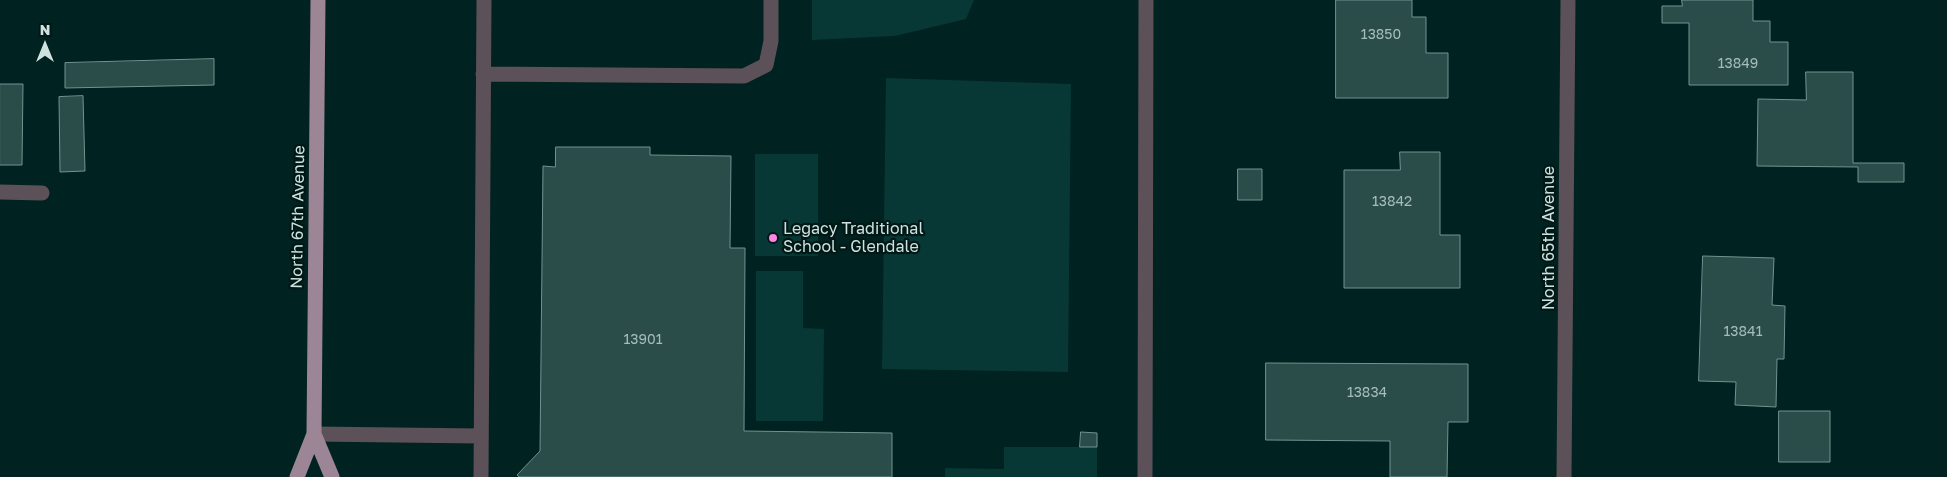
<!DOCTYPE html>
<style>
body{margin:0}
#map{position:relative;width:1947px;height:477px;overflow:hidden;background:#002220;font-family:"Golos Text",sans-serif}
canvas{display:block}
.north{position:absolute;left:20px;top:20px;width:50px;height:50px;-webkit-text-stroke:4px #001816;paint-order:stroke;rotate:0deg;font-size:14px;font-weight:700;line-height:20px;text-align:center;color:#cee2df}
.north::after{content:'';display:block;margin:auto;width:18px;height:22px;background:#cee2df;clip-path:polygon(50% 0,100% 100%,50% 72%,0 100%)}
</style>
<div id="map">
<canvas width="1947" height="477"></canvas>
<div class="north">N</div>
</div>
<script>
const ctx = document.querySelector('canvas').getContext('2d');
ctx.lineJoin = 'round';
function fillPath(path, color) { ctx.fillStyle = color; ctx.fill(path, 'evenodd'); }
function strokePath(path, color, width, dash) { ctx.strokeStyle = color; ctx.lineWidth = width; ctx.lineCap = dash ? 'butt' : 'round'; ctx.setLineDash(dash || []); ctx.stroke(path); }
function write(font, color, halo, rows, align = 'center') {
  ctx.font = font + ' "Golos Text",sans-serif'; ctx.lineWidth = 4.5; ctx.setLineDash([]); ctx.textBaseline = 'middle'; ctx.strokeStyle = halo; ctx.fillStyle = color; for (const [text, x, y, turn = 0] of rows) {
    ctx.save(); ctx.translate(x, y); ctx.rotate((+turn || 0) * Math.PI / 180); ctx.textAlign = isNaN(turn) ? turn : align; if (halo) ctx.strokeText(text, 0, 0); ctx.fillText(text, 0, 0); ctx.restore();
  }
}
fillPath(new Path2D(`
 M 812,0 L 974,0 L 966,19 L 895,36 L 812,40 Z
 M 886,78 L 1071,84 L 1068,372 L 882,369 Z
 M 755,154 L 818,154 L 818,256 L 755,256 Z
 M 756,271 L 803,271 L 803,328 L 824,329 L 823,421 L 756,421 Z
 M 1004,447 L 1097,447 L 1097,477 L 945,477 L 945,468 L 1004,469 Z`), '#073835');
const building = new Path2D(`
 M 1336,0 L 1412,0 L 1412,17 L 1426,17 L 1426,53 L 1448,53 L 1448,98 L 1336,98 Z
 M 1682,0 L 1753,0 L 1753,21 L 1770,21 L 1770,42 L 1788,42 L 1788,85 L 1689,85 L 1689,23 L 1662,23 L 1662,6 L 1682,6 Z
 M 214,59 L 214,85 L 65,88 L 65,63 Z
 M 1806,72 L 1853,72 L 1853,163 L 1904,163 L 1904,182 L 1858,182 L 1858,167 L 1757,166 L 1758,99 L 1806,100 Z
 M 0,84 L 23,84 L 22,165 L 0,165 Z
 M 83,96 L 85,171 L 60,172 L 59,97 Z
 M 556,147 L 650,147 L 650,155 L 731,156 L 730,248 L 745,248 L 744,431 L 892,433 L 892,477 L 519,477 L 517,475 L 540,451 L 543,166 L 555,167 Z
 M 1400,152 L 1440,152 L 1440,235 L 1460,235 L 1460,288 L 1344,288 L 1344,170 L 1400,170 Z
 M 1238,169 L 1262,169 L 1262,200 L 1238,200 Z
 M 1703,256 L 1774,258 L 1772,305 L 1785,306 L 1784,359 L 1777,359 L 1776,407 L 1735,405 L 1736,382 L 1699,381 Z
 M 1266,363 L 1468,364 L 1468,422 L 1448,422 L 1447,477 L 1390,477 L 1390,441 L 1266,440 Z
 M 1779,411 L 1830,411 L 1830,462 L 1779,462 Z
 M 1081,432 L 1097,433 L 1097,447 L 1080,447 Z`);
fillPath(building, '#2a4d4a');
strokePath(building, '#6f9591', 1);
strokePath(new Path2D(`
 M 483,74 L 744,76 L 766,65 L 771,41 L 771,0
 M 0,192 L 42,193
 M 314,434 L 480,436
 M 481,477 L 484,0
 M 1145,477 L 1146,0
 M 1564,477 L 1568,0`), '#5c5158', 15);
strokePath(new Path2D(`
 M 314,434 L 332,477
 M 297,477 L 314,434 L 318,0`), '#9c8595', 15);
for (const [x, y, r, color] of [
 [773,238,5,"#fe85e0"]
]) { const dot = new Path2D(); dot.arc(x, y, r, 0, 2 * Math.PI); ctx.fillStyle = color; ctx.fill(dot); strokePath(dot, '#001816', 2); }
write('14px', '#a5bdba', null, [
 ["13850",1381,35],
 ["13849",1738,64],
 ["13842",1392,202],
 ["13841",1743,332],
 ["13901",643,340],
 ["13834",1367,393]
]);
write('16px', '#cee2df', '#001816', [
 ["North 67th Avenue",298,217,-89],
 ["North 65th Avenue",1549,238,-90]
]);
write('16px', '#cee2df', '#001816', [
 ["Legacy Traditional",783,229],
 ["School - Glendale",783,247]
], 'left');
</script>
